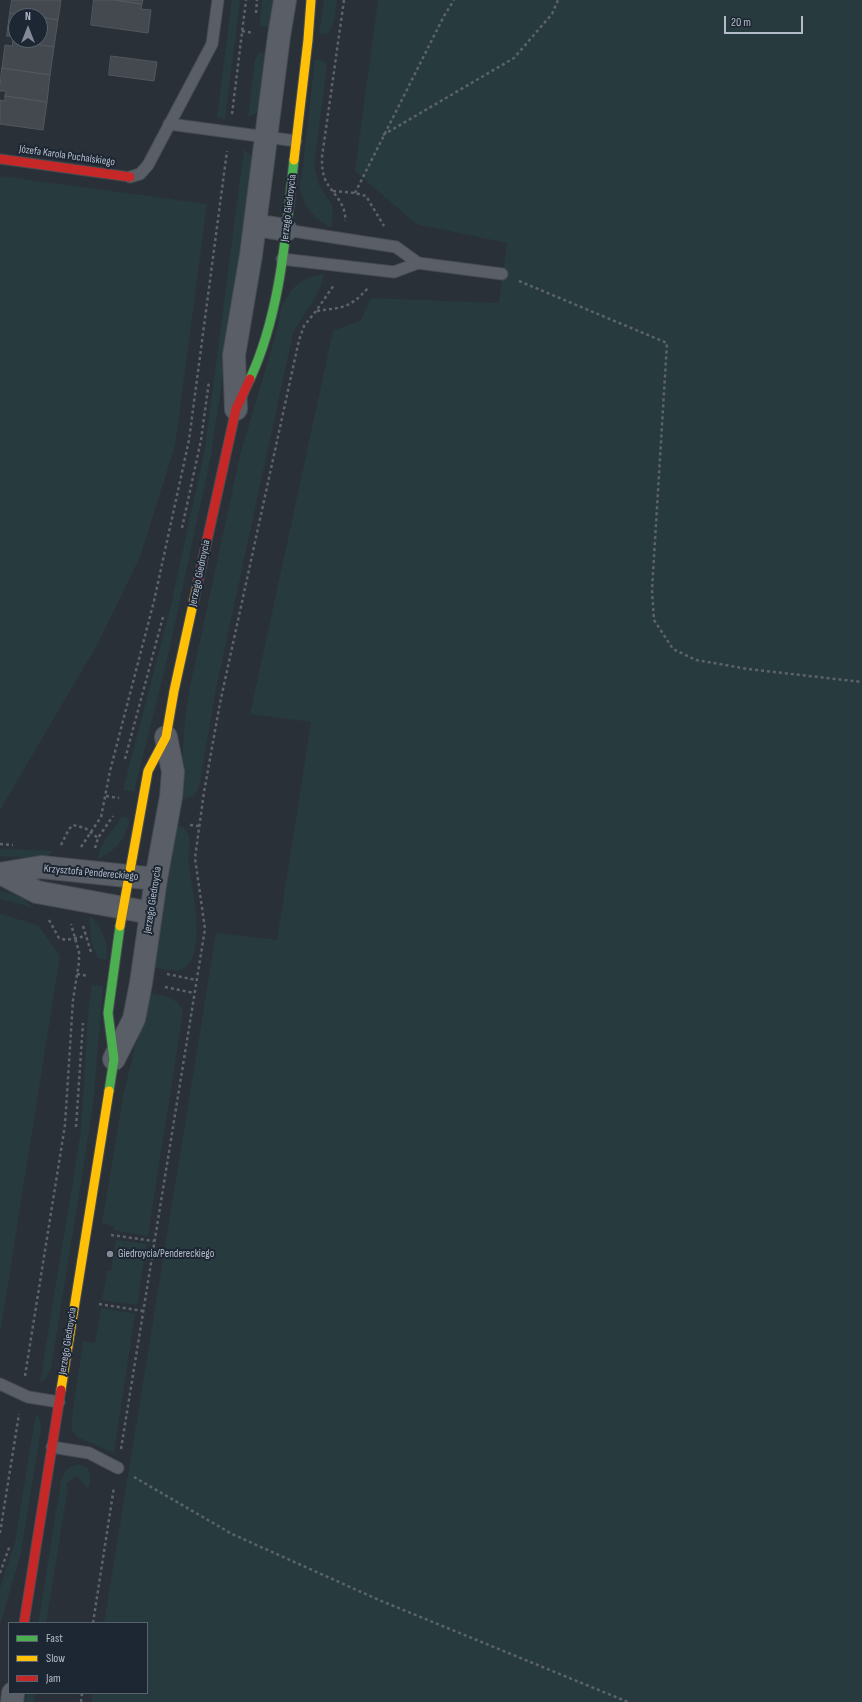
<!DOCTYPE html>
<meta charset="utf-8">
<style>
body{margin:0}
#map{position:relative;width:862px;height:1702px;overflow:hidden;background:#2a3038;font-family:"Sofia Sans Condensed",sans-serif}
canvas{display:block}
.legend{position:absolute;left:8px;top:1622px;width:140px;height:72px;box-sizing:border-box;background:#1d2633;border:1px solid #59626f;margin:0;padding:5px 7px;list-style:none;font-size:12px;color:#b4bcc9}
.legend li{display:flex;align-items:center;gap:8px;height:20px}
.legend b{width:20px;border:1px solid #59626f}
.north{position:absolute;left:8px;top:8px;width:40px;height:40px;box-sizing:border-box;background:#1d2633;border:1px solid #59626f;border-radius:50%;rotate:0deg;font-size:11px;font-weight:700;line-height:16px;text-align:center;color:#b4bcc9}
.north::after{content:'';display:block;margin:auto;width:14px;height:18px;background:#848b96;clip-path:polygon(50% 0,100% 100%,50% 72%,0 100%)}
.scale{position:absolute;left:724px;top:16px;width:79px;height:18px;box-sizing:border-box;border:2px solid #b4bcc9;border-top:0;padding-left:5px;font-size:12px;line-height:14px;white-space:nowrap;color:#b4bcc9;-webkit-text-stroke:3px #1d2633;paint-order:stroke}
</style>
<div id="map">
<canvas width="862" height="1702"></canvas>
<ul class="legend">
<li><b style="height:5px;background:#4caf50"></b>Fast</li>
<li><b style="height:5px;background:#ffc107"></b>Slow</li>
<li><b style="height:5px;background:#c62828"></b>Jam</li>
</ul>
<div class="north">N</div>
<div class="scale">20 m</div>
</div>
<script>
const ctx = document.querySelector('canvas').getContext('2d');
ctx.lineJoin = 'round';
function fillPath(path, color) { ctx.fillStyle = color; ctx.fill(path, 'evenodd'); }
function strokePath(path, color, width, dash) { ctx.strokeStyle = color; ctx.lineWidth = width; ctx.lineCap = dash ? 'butt' : 'round'; ctx.setLineDash(dash || []); ctx.stroke(path); }
function write(font, color, halo, rows, align = 'center') {
  ctx.font = font + ' "Sofia Sans Condensed",sans-serif'; ctx.lineWidth = 4; ctx.setLineDash([]); ctx.textBaseline = 'middle'; ctx.strokeStyle = halo; ctx.fillStyle = color; for (const [text, x, y, turn = 0] of rows) {
    ctx.save(); ctx.translate(x, y); ctx.rotate((+turn || 0) * Math.PI / 180); ctx.textAlign = isNaN(turn) ? turn : align; if (halo) ctx.strokeText(text, 0, 0); ctx.fillText(text, 0, 0); ctx.restore();
  }
}
fillPath(new Path2D(`
 M 232,0 L 240,0 L 225,119 L 217,117 Z
 M 262,0 L 276,0 L 271,28 L 260,26 Z
 M 324,0 L 337,0 C 335,11 336,28 326,34 L 319,33 Z
 M 378,0 L 862,0 L 862,1702 L 91,1702 L 93,1693 L 147,1693 L 147,1623 L 104,1623 L 216,933 L 277,940 L 311,722 L 250,714 L 333,331 L 361,320 L 371,298 L 499,303 L 507,243 L 416,224 L 355,171 Z
 M 260,53 L 268,53 L 261,105 L 256,113 L 248,117 L 255,60 L 257,56 Z
 M 315,59 L 324,61 L 327,67 L 314,165 L 319,185 L 332,205 L 333,216 L 331,228 C 313,217 306,210 300,189 Z
 M 244,149 L 251,156 L 254,164 L 211,456 L 167,660 L 134,792 L 123,790 L 171,605 L 205,449 Z
 M 0,176 L 207,204 L 175,446 L 140,557 L 97,645 L 0,810 Z
 M 324,274 C 320,298 304,312 293,333 L 216,689 L 199,787 C 195,797 190,799 179,799 L 185,719 L 190,687 L 240,455 L 276,334 L 282,305 L 293,288 L 302,281 L 313,276 Z
 M 124,817 L 130,819 C 125,839 117,850 98,859 L 100,848 L 120,819 Z
 M 175,825 C 197,828 187,851 189,866 C 192,888 209,961 180,970 C 171,972 161,968 152,967 Z
 M 0,849 L 53,851 L 44,858 L 0,856 Z
 M 0,891 L 22,897 L 32,907 L 0,899 Z
 M 0,914 L 38,925 L 60,956 L 0,1334 Z
 M 90,916 C 104,929 107,941 107,960 L 98,958 C 91,947 89,928 90,916 Z
 M 92,985 L 103,986 L 93,1106 L 51,1369 L 44,1381 L 40,1383 L 81,1130 L 89,1001 Z
 M 148,993 C 162,996 178,996 183,1012 L 148,1236 L 113,1230 L 114,1226 L 102,1223 L 124,1092 Z
 M 116,1240 L 147,1244 L 137,1305 L 102,1300 L 107,1271 L 111,1271 Z
 M 101,1308 L 135,1314 L 114,1453 L 77,1437 L 72,1430 L 71,1424 L 83,1341 L 95,1343 Z
 M 36,1413 L 40,1420 L 41,1429 L 21,1553 L 0,1625 L 0,1588 L 15,1542 Z
 M 77,1464 L 87,1467 C 91,1474 92,1483 87,1489 L 77,1476 L 66,1484 L 68,1487 L 46,1623 L 38,1623 L 61,1481 L 66,1470 Z
 M 27,1693 L 35,1693 L 34,1702 L 25,1702 Z`), '#273a3e');
const building = new Path2D(`
 M 12,0 L 61,0 L 58,20 L 10,13 Z
 M 94,0 L 115,0 L 142,4 L 141,9 L 151,10 L 148,33 L 91,25 Z
 M 115,0 L 143,0 L 142,4 Z
 M 10,13 L 33,16 L 16,16 L 16,40 L 40,40 L 40,17 L 58,20 L 54,47 L 13,41 L 14,36 L 7,36 Z
 M 13,41 L 54,47 L 50,75 L 2,68 L 5,45 L 12,46 Z
 M 111,56 L 157,62 L 154,81 L 109,75 Z
 M 2,68 L 50,75 L 47,102 L 5,96 L 6,91 L 0,91 Z
 M 5,96 L 47,102 L 43,130 L 0,124 L 0,100 L 5,101 Z`);
fillPath(building, '#444950');
strokePath(building, '#52575f', 1);
const lane = new Path2D(`
 M 169,124 L 296,141
 M 130,177 L 140,174 L 148,165 L 212,44 L 218,0
 M 286,230 L 396,247 L 418,263
 M 282,259 L 394,272 L 418,263 L 502,274
 M 0,1384 L 28,1397 L 59,1402
 M 52,1447 L 89,1453 L 118,1468`);
const street = new Path2D(`
 M 255,225 L 286,230
 M 236,409 L 234,355 L 251,255 L 279,36 L 285,0
 M 0,874 L 41,867 L 156,879
 M 2,874 L 37,892 L 151,913
 M 114,1059 L 134,1019 L 141,983 L 156,879 L 171,797 L 173,772 L 166,737
 M 12,1702 L 13,1693`);
const fast = new Path2D(`
 M 250,379 C 281,312 286,232 294,160
 M 109,1091 L 114,1059 L 108,1013 L 120,926`);
const slow = new Path2D(`
 M 294,160 L 308,40 L 311,0
 M 120,926 L 148,771 L 166,737 L 174,691 L 197,586
 M 61,1390 L 109,1091`);
const jam = new Path2D(`
 M 0,159 L 130,177
 M 197,586 L 236,409 L 250,379
 M 24,1623 L 61,1390`);
strokePath(lane, '#484c53', 13);
strokePath(street, '#484c53', 24);
strokePath(fast, '#484c53', 11);
strokePath(slow, '#484c53', 11);
strokePath(jam, '#484c53', 11);
strokePath(new Path2D(`
 M 344,0 L 322,157 C 322,165 322,171 325,179 C 331,193 347,203 345,221
 M 256,13 L 257,0
 M 242,31 L 254,33
 M 232,114 L 246,0
 M 383,135 L 514,58 L 552,14 L 558,0
 M 333,191 L 355,193 L 366,196 L 384,226
 M 355,193 L 444,16 L 454,0
 M 519,281 L 667,343 L 652,590 L 654,620 L 673,649 L 696,660 L 748,669 L 862,682
 M 317,311 C 343,307 349,309 368,288
 M 182,528 L 201,440 L 209,381
 M 125,759 L 163,617
 M 106,796 L 119,798
 M 190,825 L 199,826
 M 0,844 L 13,845
 M 61,845 L 69,829 L 73,825 L 85,828 L 98,838
 M 81,847 L 101,817 L 110,771 L 154,601 L 189,440 L 227,151
 M 95,848 L 98,838 L 113,816
 M 49,920 L 59,938 L 66,940 L 86,936
 M 83,926 L 91,952
 M 77,974 L 88,976
 M 167,974 L 196,980
 M 165,987 L 194,993
 M 76,1127 L 83,1023
 M 111,1235 L 154,1241
 M 99,1304 L 143,1311
 M 25,1376 L 65,1125 L 73,1000 L 79,962 L 79,952 L 71,924
 M 121,1449 L 205,929 L 195,858 L 204,792 L 220,703 L 299,340 L 304,326 L 316,311 L 334,285
 M 134,1477 L 232,1534 L 379,1600 L 628,1702
 M 0,1533 L 19,1414
 M 0,1573 L 10,1545
 M 93,1623 L 114,1487
 M 81,1702 L 82,1693`), '#5d636a', 2.5, [3, 3]);
strokePath(lane, '#5a5e66', 11);
strokePath(street, '#5a5e66', 22);
strokePath(fast, '#4caf50', 9);
strokePath(slow, '#ffc107', 9);
strokePath(jam, '#c62828', 9);
for (const [x, y, r, color] of [
 [110,1254,4,"#848b96"]
]) { const dot = new Path2D(); dot.arc(x, y, r, 0, 2 * Math.PI); ctx.fillStyle = color; ctx.fill(dot); strokePath(dot, '#1d2633', 1.5); }
write('11px', '#b4bcc9', '#1d2633', [
 ["Józefa Karola Puchalskiego",67,156,8],
 ["Jerzego Giedroycia",289,208,-83],
 ["Jerzego Giedroycia",200,573,-78],
 ["Krzysztofa Pendereckiego",91,873,5],
 ["Jerzego Giedroycia",153,900,-81],
 ["Jerzego Giedroycia",68,1341,-81]
]);
write('11px', '#b4bcc9', '#1d2633', [
 ["Giedroycia/Pendereckiego",118,1254]
], 'left');
</script>
